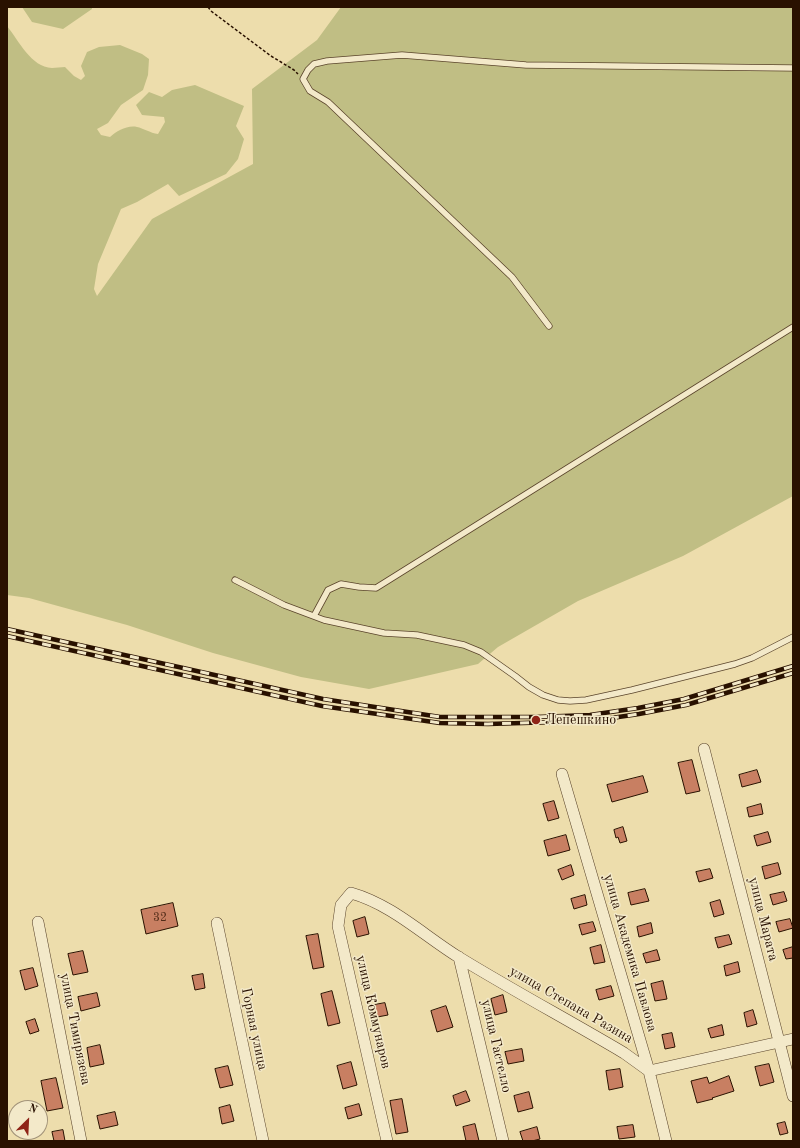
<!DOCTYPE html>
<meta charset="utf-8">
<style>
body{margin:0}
#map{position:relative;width:800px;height:1148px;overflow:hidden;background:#edddac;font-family:"Old Standard TT",serif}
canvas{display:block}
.frame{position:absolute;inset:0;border:8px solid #291100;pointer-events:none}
.north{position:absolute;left:8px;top:1100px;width:40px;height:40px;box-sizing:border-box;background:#f3e9c9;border:1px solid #a29379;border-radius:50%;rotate:24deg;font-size:11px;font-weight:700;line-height:16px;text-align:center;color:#291100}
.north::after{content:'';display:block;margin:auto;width:14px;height:18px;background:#8f2418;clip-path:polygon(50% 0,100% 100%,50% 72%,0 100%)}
</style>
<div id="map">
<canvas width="800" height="1148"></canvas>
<div class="frame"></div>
<div class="north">N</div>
</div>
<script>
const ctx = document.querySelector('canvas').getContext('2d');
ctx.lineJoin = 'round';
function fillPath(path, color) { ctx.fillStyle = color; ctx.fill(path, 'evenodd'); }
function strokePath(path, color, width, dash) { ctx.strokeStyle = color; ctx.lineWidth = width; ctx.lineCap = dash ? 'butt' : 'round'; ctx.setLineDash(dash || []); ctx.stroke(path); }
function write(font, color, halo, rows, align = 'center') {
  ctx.font = font + ' "Old Standard TT",serif'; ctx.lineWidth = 3; ctx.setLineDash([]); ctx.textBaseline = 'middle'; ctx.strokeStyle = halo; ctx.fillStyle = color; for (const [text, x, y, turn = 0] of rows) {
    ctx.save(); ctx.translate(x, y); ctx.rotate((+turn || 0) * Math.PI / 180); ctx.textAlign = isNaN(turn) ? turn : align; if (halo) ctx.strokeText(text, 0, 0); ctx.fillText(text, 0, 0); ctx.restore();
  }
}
fillPath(new Path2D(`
 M 22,7 L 92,7 L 92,9 L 63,29 L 32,22 Z
 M 341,7 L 793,7 L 793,496 L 683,556 L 578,601 L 498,647 L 478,664 L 369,689 L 301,677 L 213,653 L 127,625 L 29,598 L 7,595 L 7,26 C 19,41 31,67 52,68 C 56,68 61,67 65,67 L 74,76 L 81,80 L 85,76 L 81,66 L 87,52 L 99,47 L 120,45 L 142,54 L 149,59 L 148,75 L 143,90 L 121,105 L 108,123 L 97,129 L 101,135 L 110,137 C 117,131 127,125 137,127 C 143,128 150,133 158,134 L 165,122 L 164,117 L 142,115 L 136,105 L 149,92 L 162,97 L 172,90 L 195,85 L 244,106 L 236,126 L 244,139 L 238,159 L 226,174 L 179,196 L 168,184 L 137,202 L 121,209 L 98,264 L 94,289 L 97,296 L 152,219 L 253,164 L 252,89 L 317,40 Z`), '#c0be84');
const building = new Path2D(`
 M 692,760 L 700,791 L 686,794 L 678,763 Z
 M 757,770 L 761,782 L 742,787 L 739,775 Z
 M 643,776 L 648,792 L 612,802 L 607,785 Z
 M 554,801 L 559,818 L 548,821 L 543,804 Z
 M 761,804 L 763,814 L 749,817 L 747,808 Z
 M 623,827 L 627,841 L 620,843 L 618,837 L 616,838 L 614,830 Z
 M 768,832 L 771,842 L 757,846 L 754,836 Z
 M 566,835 L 570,850 L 548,856 L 544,841 Z
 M 778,863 L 781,874 L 765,879 L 762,867 Z
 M 571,865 L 574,875 L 562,880 L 558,870 Z
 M 710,869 L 713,878 L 699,882 L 696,872 Z
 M 645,889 L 649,901 L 631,905 L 628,893 Z
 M 784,892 L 787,901 L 773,905 L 770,895 Z
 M 585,895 L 587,905 L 574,909 L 571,899 Z
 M 720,900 L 724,914 L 714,917 L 710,903 Z
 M 173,903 L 178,926 L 146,934 L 141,910 Z
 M 365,917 L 369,934 L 357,937 L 353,921 Z
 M 790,919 L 793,928 L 779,932 L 776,922 Z
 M 593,922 L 596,931 L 582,935 L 579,925 Z
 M 651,923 L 653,933 L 639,937 L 637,927 Z
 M 318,934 L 324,967 L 313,969 L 306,936 Z
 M 729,935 L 732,944 L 718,948 L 715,938 Z
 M 601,945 L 605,962 L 594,964 L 590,948 Z
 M 793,947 L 793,958 L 786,959 L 783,950 Z
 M 657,950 L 660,960 L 646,963 L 643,954 Z
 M 83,951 L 88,972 L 73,975 L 68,954 Z
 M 738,962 L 740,972 L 726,976 L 724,966 Z
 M 33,968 L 38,986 L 25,990 L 20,971 Z
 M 203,974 L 205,988 L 195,990 L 192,976 Z
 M 663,981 L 667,999 L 655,1001 L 651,984 Z
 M 611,986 L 614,996 L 599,1000 L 596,990 Z
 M 332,991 L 340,1023 L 328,1026 L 321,994 Z
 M 97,993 L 100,1006 L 81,1011 L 78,997 Z
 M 503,995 L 507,1012 L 495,1015 L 491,999 Z
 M 385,1003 L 388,1015 L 372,1018 L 369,1006 Z
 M 446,1006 L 453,1027 L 437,1032 L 431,1011 Z
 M 753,1010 L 757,1024 L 747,1027 L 744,1013 Z
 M 35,1019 L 39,1031 L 30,1034 L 26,1022 Z
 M 722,1025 L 724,1035 L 711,1038 L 708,1029 Z
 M 672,1033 L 675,1047 L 665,1049 L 662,1035 Z
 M 100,1045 L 104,1064 L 90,1067 L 87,1048 Z
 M 522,1049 L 524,1061 L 508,1064 L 505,1052 Z
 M 351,1062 L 357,1085 L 343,1089 L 337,1066 Z
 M 769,1064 L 774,1082 L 760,1086 L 755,1067 Z
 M 228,1066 L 233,1085 L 220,1088 L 215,1069 Z
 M 620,1069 L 623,1087 L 609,1090 L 606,1071 Z
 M 729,1076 L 734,1091 L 712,1098 L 713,1099 L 697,1103 L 691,1081 L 707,1077 L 709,1083 Z
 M 56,1078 L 63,1108 L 47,1111 L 41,1081 Z
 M 466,1091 L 470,1101 L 456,1106 L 453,1096 Z
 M 529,1092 L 533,1108 L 518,1112 L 514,1096 Z
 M 402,1099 L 408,1132 L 396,1134 L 390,1101 Z
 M 359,1104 L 362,1115 L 348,1119 L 345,1108 Z
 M 230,1105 L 234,1121 L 222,1124 L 219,1108 Z
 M 115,1112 L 118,1125 L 100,1129 L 97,1116 Z
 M 785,1122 L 788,1133 L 780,1135 L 777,1124 Z
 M 475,1124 L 479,1141 L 466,1141 L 463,1127 Z
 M 633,1125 L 635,1137 L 619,1139 L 617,1127 Z
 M 537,1127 L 540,1139 L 532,1141 L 523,1141 L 520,1132 Z
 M 63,1130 L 65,1141 L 54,1141 L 52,1132 Z`);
fillPath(building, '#c87f62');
strokePath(building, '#291100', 1);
const service = new Path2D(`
 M 549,326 L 512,277 L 328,102 L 310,91 L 303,79 L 308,70 L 314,64 L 327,61 L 402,55 L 526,65 L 793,68
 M 235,580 L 284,605 L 324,620 L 384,633 L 417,635 L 464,645 L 481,652 L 515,676 L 529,687 L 543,695 L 558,700 L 570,701 L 586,700 L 632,690 L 735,664 L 752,658 L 793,637
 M 314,616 L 328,590 L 341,584 L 359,587 L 376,588 L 793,327`);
const minor = new Path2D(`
 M 704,749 L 793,1096
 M 562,774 L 649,1071 L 666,1141
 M 38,922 L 81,1141
 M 217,923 L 263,1141
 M 459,957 L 503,1141
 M 387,1141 L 338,926 L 341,905 L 351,893 C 393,905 424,936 460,958 C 514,991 570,1021 624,1053 L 649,1071 L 793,1039`);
strokePath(service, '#5a442b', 7);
strokePath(minor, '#5a442b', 12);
strokePath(new Path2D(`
 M 208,7 L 211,11 L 271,56 L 294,70 L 298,74`), '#291100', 1.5, [3, 2]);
strokePath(service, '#f3e9c9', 5.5);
strokePath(minor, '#f3e9c9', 11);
const rail = new Path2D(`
 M 7,629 L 323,699 L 440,717 L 536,717 L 590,715 L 638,708 L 684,699 L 793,666
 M 7,636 L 322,706 L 440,723 L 488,724 L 591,721 L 639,714 L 686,705 L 793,673`);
strokePath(rail, '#291100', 4.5);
strokePath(rail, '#f3e9c9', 3, [9]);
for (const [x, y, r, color] of [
 [536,720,5,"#8f2418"]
]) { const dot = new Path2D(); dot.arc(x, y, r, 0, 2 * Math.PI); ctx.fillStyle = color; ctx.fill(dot); strokePath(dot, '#f3e9c9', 1.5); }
write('12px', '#512c18', null, [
 ["32",160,918]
]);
write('14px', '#291100', '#f3e9c9', [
 ["Лепешкино",545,720]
], 'left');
write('14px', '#291100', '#f3e9c9', [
 ["улица Марата",763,919,76],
 ["улица Академика Павлова",630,953,74],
 ["улица Степана Разина",571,1005,30],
 ["улица Коммунаров",373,1012,77],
 ["улица Тимирязева",75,1029,79],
 ["Горная улица",254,1029,78],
 ["улица Гастелло",496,1046,77]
]);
</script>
